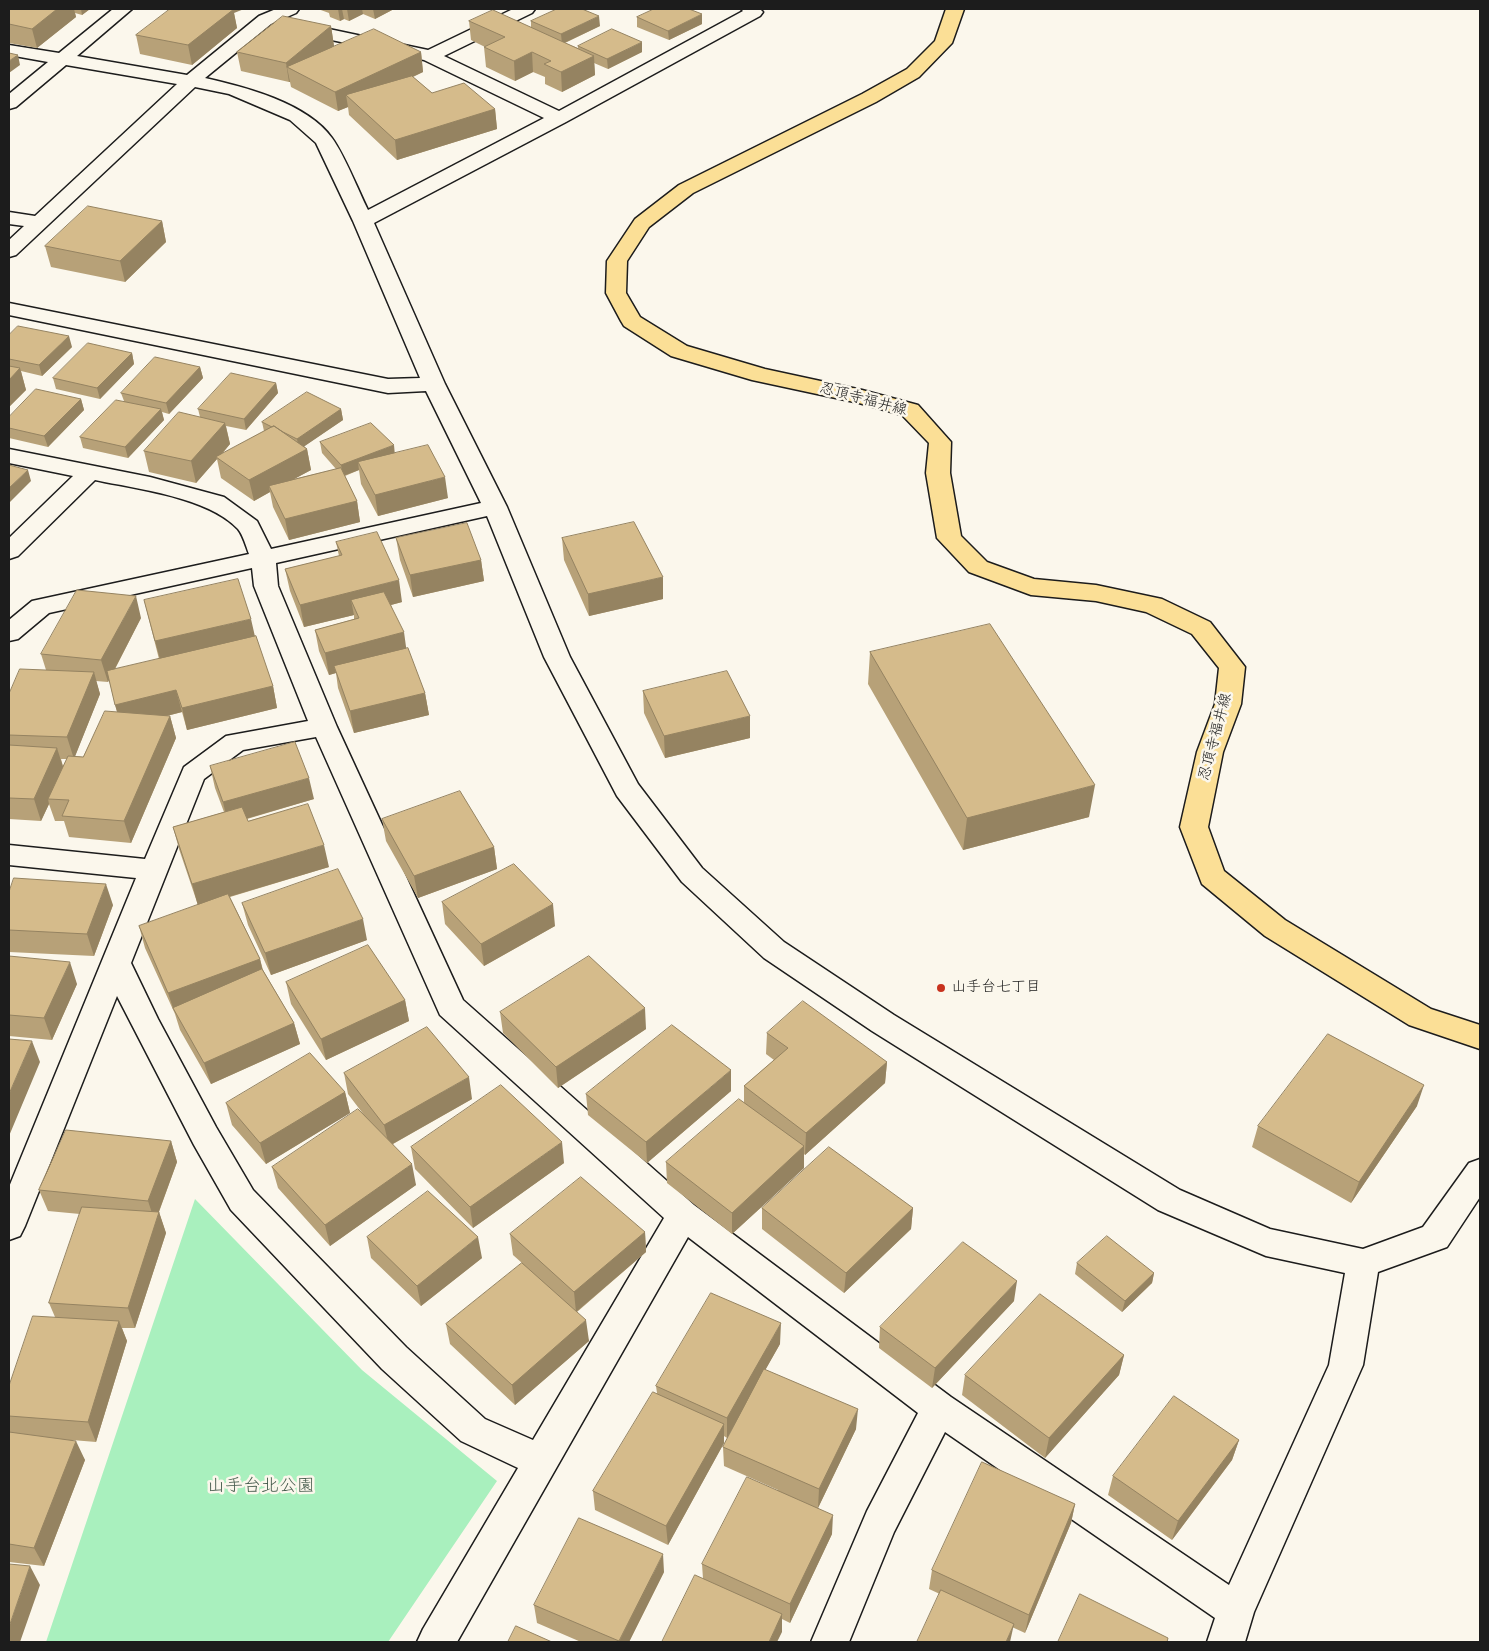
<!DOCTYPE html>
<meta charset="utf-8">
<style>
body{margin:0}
#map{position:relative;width:1489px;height:1651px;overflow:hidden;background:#fbf7ec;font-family:"Architects Daughter",sans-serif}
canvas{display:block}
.frame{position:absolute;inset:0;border:10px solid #1c1c1c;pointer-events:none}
</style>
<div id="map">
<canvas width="1489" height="1651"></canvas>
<div class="frame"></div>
</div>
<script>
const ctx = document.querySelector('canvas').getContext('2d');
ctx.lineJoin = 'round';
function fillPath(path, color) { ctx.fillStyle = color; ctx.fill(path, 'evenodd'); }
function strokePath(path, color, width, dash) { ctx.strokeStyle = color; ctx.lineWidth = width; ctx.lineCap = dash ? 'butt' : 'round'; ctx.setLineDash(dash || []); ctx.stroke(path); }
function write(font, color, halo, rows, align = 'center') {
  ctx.font = font + ' "Architects Daughter","Klee One",sans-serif'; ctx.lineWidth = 5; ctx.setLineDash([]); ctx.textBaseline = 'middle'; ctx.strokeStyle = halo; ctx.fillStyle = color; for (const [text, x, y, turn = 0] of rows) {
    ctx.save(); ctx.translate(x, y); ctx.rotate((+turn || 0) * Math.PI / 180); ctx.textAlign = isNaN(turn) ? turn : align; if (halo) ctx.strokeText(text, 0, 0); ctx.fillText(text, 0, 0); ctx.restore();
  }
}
fillPath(new Path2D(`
 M 195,1199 L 362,1370 L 497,1481 L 388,1642 L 46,1642 Z`), '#a9f0be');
const minor = new Path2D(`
 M 113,9 L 132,9 L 77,56 L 187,75 L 259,16 L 276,9 L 299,9 L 296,13 L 271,24 L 205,78 C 245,87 307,103 332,138 C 345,156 358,190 368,210 L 544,118 L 424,60 L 290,31 L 287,27 L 290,23 L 296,22 L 428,50 L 513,9 L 535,9 L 532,13 L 444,56 L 559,111 L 743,11 L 741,9 L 760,9 L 763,12 L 760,16 L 566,122 L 374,223 L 445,384 L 507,507 L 570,657 L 638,784 L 702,868 L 784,942 L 894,1015 L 1180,1190 L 1270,1229 L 1363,1249 L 1423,1227 L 1469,1163 L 1480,1159 L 1480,1197 L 1447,1247 L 1378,1272 L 1363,1365 L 1254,1612 L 1245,1642 L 1207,1642 L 1215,1618 L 945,1432 L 894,1532 L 849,1642 L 811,1642 L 867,1511 L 918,1413 L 688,1237 L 457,1642 L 417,1642 L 423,1629 L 518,1468 L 461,1441 L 382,1369 L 231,1210 L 194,1145 L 117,996 L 25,1226 L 20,1236 L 9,1240 L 9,1187 L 136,878 L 9,865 L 9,845 L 145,859 L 184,767 L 226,736 L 308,721 L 254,586 L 252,568 L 49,613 L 18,639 L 9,641 L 9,620 L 32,601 L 249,554 C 246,546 243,535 238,529 C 208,497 137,489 95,480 L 18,556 L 9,559 L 9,538 L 73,476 L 9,463 L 9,449 L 150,477 L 224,497 L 257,521 L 271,549 L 481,503 L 426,391 L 388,393 L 9,315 L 9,303 L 388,379 L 420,378 L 353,221 L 316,143 L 290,120 L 229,94 L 195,87 L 16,255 L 9,257 L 9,240 L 24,226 L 9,224 L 9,212 L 35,216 L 177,84 L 66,65 L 16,107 L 9,109 L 9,94 L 48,62 L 9,55 L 9,45 L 59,53 ZM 487,516 L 544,657 L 617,796 L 682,882 L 764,958 L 872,1031 L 1158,1210 L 1266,1256 L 1345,1273 L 1329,1365 L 1229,1585 L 951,1397 L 694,1205 L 463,1000 L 337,727 L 278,586 L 276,563 ZM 316,737 L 440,1015 L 664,1218 L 533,1440 L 485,1419 L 406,1347 L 253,1190 L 216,1127 L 158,1019 L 131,963 L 204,779 L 243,750 Z`);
const major = new Path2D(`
 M 946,9 L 964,9 L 952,43 L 919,77 L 876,102 L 693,193 L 649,227 L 627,261 L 626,293 L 640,317 L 687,346 L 765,369 L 862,390 L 918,405 L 951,442 L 950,473 L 961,536 L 987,562 L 1034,579 L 1096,585 L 1162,599 L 1210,622 L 1245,667 L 1241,704 L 1223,752 L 1208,827 L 1224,871 L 1285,920 L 1431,1009 L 1480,1025 L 1480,1049 L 1409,1025 L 1265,936 L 1202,884 L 1180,827 L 1197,752 L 1215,704 L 1219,668 L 1192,634 L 1146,612 L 1096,601 L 1031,595 L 969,572 L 937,538 L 926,473 L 929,443 L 902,415 L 859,403 L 752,380 L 671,356 L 624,326 L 621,321 L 606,293 L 607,261 L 635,219 L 679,185 L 862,94 L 907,69 L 935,41 Z`);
strokePath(minor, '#1c1c1c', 3);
strokePath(major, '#1c1c1c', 3);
fillPath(minor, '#fbf7ec');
fillPath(major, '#fbdf96');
fillPath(new Path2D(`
 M 9,9 L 90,9 L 82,15 L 75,13 L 76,17 L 37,48 L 9,43 Z
 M 318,9 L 394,9 L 375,19 L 363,14 L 349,21 L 344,19 L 340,21 L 330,17 L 329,13 Z
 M 234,13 L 237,28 L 192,65 L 140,54 L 136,35 Z
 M 637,17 L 702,24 L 669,40 L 637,27 Z
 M 469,21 L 531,27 L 531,21 L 600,26 L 565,43 L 578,48 L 578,46 L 642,52 L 608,69 L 594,63 L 595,75 L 562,92 L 545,84 L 545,77 L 533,72 L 515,81 L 486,67 L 484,47 L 485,47 L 471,40 Z
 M 331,26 L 334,46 L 331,48 L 421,52 L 423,72 L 413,77 L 432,93 L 495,109 L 497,129 L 397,160 L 349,115 L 348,107 L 338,111 L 291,87 L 290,82 L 289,82 L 241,71 L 237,52 Z
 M 162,221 L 166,242 L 125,282 L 51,267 L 45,246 Z
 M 9,335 L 72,347 L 42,376 L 21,371 L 26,390 L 9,407 Z
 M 132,353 L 134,364 L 100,399 L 56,389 L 53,378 Z
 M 200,367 L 203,378 L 169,414 L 162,412 L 164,420 L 128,458 L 83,448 L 80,437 L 124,401 L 121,393 Z
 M 276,383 L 278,393 L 246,430 L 226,426 L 230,444 L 222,454 L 264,431 L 262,422 L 341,409 L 343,420 L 304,446 L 307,449 L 311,470 L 294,479 L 336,469 L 322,453 L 320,442 L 395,453 L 448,498 L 378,516 L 361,484 L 359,470 L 345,476 L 357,501 L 360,522 L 289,540 L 273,507 L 270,492 L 254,501 L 221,478 L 217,459 L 196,483 L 149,472 L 144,451 L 200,417 L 198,409 Z
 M 81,399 L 84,410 L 48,447 L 9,438 L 9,428 Z
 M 396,538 L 481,560 L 484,581 L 413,597 L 400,560 Z
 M 562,538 L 663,599 L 589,616 L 564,560 Z
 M 336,542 L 402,602 L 391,605 L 406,649 L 425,693 L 429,715 L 354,733 L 338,688 L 336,673 L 329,675 L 319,651 L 315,630 L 354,619 L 354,615 L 304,627 L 290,591 L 285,569 L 339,556 Z
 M 144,600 L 255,636 L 273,686 L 277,708 L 187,730 L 182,712 L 167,716 L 170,716 L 176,738 L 131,843 L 69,837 L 64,821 L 55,821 L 49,804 L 41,821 L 9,819 L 9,694 L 46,670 L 41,654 L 141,618 L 115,669 L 159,659 ZM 109,680 L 117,712 L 83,757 L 75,756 L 100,694 L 96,681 L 108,682 ZM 61,759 L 67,759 L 63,766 Z
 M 870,652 L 1089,817 L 963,850 L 868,684 Z
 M 643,691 L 750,738 L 665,758 L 644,713 Z
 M 210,766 L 314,799 L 247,819 L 248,821 L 329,867 L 230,897 L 260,959 L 263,970 L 294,1023 L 300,1044 L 211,1084 L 180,1030 L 175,1014 L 145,948 L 139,926 L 198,905 L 179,849 L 173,827 L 224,812 L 215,788 Z
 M 382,819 L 494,847 L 497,869 L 418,898 L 386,841 Z
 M 9,892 L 113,905 L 94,956 L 9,952 Z
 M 442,902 L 555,926 L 484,966 L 445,924 Z
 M 242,903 L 367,940 L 271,975 L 248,925 Z
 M 9,956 L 77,984 L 52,1040 L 9,1036 Z
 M 286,982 L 405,1000 L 409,1021 L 326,1060 L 291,1004 Z
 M 500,1012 L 646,1029 L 558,1088 L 503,1033 Z
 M 767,1033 L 887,1062 L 885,1083 L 805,1155 L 804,1154 L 804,1168 L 732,1234 L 667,1183 L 666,1162 L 744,1102 L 744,1086 L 774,1060 L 766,1054 Z
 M 344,1073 L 472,1099 L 393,1144 L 416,1185 L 330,1246 L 278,1188 L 272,1167 L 364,1115 L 348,1094 Z
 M 731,1091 L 647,1163 L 588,1115 L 586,1094 Z
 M 345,1092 L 350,1113 L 266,1164 L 232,1125 L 226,1103 Z
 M 1417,1106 L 1351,1203 L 1252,1147 L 1258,1126 Z
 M 171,1141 L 177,1162 L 159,1212 L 166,1233 L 135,1328 L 122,1328 L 127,1341 L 96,1442 L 72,1440 L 85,1460 L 44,1566 L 9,1562 L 9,1416 L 55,1317 L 49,1303 L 80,1214 L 48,1211 L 39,1190 Z
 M 411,1147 L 564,1163 L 473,1228 L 415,1169 Z
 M 762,1208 L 913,1208 L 911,1229 L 844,1293 L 762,1229 Z
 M 645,1232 L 646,1252 L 577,1312 L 589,1341 L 515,1405 L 450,1344 L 446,1324 L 522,1263 L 513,1255 L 510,1234 Z
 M 367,1237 L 482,1258 L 421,1306 L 371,1258 Z
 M 1077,1263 L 1154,1273 L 1152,1283 L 1122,1312 L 1075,1274 Z
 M 1014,1301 L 932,1388 L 879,1348 L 880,1327 Z
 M 780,1344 L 765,1370 L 856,1429 L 818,1508 L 832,1534 L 790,1623 L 782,1619 L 782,1632 L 703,1579 L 702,1564 L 778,1490 L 724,1466 L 723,1447 L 739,1416 L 727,1438 L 724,1436 L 724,1443 L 668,1545 L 595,1510 L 593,1491 L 657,1393 L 656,1386 Z
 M 1124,1355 L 1119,1375 L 1045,1458 L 962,1395 L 965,1375 Z
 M 1239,1440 L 1232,1460 L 1172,1540 L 1108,1495 L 1113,1476 Z
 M 1075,1504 L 1071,1523 L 1025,1633 L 929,1589 L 932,1570 Z
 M 664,1572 L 629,1642 L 581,1642 L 537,1623 L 534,1605 Z`), '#b7a178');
fillPath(new Path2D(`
 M 57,9 L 74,9 L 76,17 L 37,48 L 32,29 Z
 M 81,9 L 90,9 L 82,15 Z
 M 224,9 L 244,9 L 234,13 L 237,28 L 192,65 L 188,45 Z
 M 338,9 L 342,9 L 344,19 L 340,21 Z
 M 347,9 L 362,9 L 363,14 L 349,21 Z
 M 373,9 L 394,9 L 375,19 Z
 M 702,14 L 702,24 L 669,40 L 668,31 Z
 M 599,16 L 600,26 L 562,44 L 561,34 Z
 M 331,26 L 334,46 L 300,74 L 287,67 L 290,82 L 289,82 L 286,63 Z
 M 642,42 L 642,52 L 608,69 L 607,59 Z
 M 421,52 L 423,72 L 355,103 L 346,95 L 348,107 L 338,111 L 335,92 Z
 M 532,52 L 533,72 L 515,81 L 514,61 Z
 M 18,55 L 20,65 L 9,73 L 9,61 Z
 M 594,56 L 595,75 L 562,92 L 561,72 Z
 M 495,109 L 497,129 L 397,160 L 395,140 Z
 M 162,221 L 166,242 L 125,282 L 120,261 Z
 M 69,336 L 72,347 L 42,376 L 39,365 Z
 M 132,353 L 134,364 L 100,399 L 97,388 Z
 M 200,367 L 203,378 L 169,414 L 166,403 Z
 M 20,368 L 26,390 L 9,407 L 9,380 Z
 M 276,383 L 278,393 L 246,430 L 244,419 Z
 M 81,399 L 84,410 L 48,447 L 44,436 Z
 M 161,409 L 164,420 L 128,458 L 125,447 Z
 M 341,409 L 343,420 L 299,450 L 297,439 Z
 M 225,423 L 230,444 L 218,458 L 216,457 L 217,459 L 196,483 L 191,461 Z
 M 394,445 L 395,456 L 358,462 L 359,470 L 343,476 L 341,465 Z
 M 307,449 L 311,470 L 272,491 L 269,486 L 270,492 L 254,501 L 249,480 Z
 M 28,470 L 31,481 L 9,503 L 9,488 Z
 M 445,477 L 448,498 L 378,516 L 375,495 Z
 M 357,501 L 360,522 L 289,540 L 285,519 Z
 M 481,560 L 484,581 L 413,597 L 410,575 Z
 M 663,577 L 663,599 L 589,616 L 588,594 Z
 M 399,580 L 402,602 L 357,614 L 351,600 L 354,615 L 304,627 L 300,605 Z
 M 136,596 L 141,618 L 108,682 L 101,660 Z
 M 251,619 L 256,641 L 161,663 L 155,641 Z
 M 404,632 L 407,654 L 334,666 L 336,673 L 329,675 L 325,653 Z
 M 94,672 L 100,694 L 74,759 L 67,737 Z
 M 273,686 L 277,708 L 187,730 L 182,708 Z
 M 176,690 L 182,712 L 122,727 L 115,705 Z
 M 425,693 L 429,715 L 354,733 L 350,711 Z
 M 170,716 L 176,738 L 131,843 L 124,821 Z
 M 750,716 L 750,738 L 665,758 L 664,736 Z
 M 57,748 L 64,770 L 48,799 L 49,804 L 41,821 L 34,799 Z
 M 309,778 L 314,799 L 228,824 L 223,802 Z
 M 1095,785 L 1089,817 L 963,850 L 967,818 Z
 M 324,845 L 329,867 L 198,906 L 192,884 Z
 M 494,847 L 497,869 L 418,898 L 414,876 Z
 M 106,884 L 113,905 L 94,956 L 87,934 Z
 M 553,904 L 555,926 L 484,966 L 481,944 Z
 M 363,919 L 367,940 L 271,975 L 265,953 Z
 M 260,959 L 265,981 L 173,1008 L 168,993 Z
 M 70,962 L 77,984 L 52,1040 L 44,1018 Z
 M 405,1000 L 409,1021 L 326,1060 L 321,1039 Z
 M 645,1008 L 646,1029 L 558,1088 L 556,1067 Z
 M 294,1023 L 300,1044 L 211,1084 L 204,1063 Z
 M 32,1041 L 40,1062 L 9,1136 L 9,1094 Z
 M 887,1062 L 885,1083 L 805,1155 L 806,1133 Z
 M 731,1070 L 731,1091 L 647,1163 L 646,1142 Z
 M 469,1077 L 472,1099 L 389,1146 L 384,1125 Z
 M 1424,1085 L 1417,1106 L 1351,1203 L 1359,1182 Z
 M 345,1092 L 350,1113 L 266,1164 L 260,1143 Z
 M 171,1141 L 177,1162 L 155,1222 L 148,1201 Z
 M 562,1142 L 564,1163 L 473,1228 L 470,1207 Z
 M 804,1146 L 804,1168 L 732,1234 L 732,1213 Z
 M 412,1164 L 416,1185 L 330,1246 L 325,1225 Z
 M 913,1208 L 911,1229 L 844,1293 L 846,1273 Z
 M 159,1212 L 166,1233 L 135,1328 L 128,1308 Z
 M 645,1232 L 646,1252 L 576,1312 L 574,1292 Z
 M 478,1237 L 482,1258 L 421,1306 L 417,1286 Z
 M 1154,1273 L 1152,1283 L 1122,1312 L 1125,1301 Z
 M 1017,1281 L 1014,1301 L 932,1388 L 935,1368 Z
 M 586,1320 L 589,1341 L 515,1405 L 512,1385 Z
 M 119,1321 L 127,1341 L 96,1442 L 88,1422 Z
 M 781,1323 L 780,1344 L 727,1438 L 727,1418 Z
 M 1124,1355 L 1119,1375 L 1045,1458 L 1049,1438 Z
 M 858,1409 L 856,1429 L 818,1508 L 819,1489 Z
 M 724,1424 L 724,1443 L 668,1545 L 666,1526 Z
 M 1239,1440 L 1232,1460 L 1172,1540 L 1178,1521 Z
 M 76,1441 L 85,1460 L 44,1566 L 34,1548 Z
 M 1075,1504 L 1071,1523 L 1025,1633 L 1029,1615 Z
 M 833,1515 L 832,1534 L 790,1623 L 790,1604 Z
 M 663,1554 L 664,1572 L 629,1642 L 619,1642 Z
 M 30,1566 L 40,1585 L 20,1642 L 9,1642 L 9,1627 Z
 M 782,1614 L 782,1632 L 777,1642 L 769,1642 Z
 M 1014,1624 L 1010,1642 L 1006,1642 Z`), '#958361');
const building = new Path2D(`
 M 9,9 L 57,9 L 32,29 L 9,24 Z
 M 170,9 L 234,9 L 188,45 L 136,35 Z
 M 557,9 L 582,9 L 599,16 L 561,34 L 531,21 Z
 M 654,9 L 689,9 L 702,14 L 668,31 L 637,17 Z
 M 493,10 L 594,56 L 561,72 L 544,64 L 551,61 L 532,52 L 514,61 L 484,47 L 505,37 L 469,21 Z
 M 283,16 L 331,26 L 286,63 L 237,52 Z
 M 374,29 L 421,52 L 335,92 L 287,67 Z
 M 612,29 L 642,42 L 607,59 L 578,46 Z
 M 9,53 L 18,55 L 9,61 Z
 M 412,76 L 432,93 L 464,83 L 495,109 L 395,140 L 346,95 Z
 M 88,206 L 162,221 L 120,261 L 45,246 Z
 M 18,326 L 69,336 L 39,365 L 9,359 L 9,335 Z
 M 88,343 L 132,353 L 97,388 L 53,378 Z
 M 155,357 L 200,367 L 166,403 L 121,393 Z
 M 9,366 L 20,368 L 9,380 Z
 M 231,373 L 276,383 L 244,419 L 198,409 Z
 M 36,389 L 81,399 L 44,436 L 9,428 L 9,417 Z
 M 307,392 L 341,409 L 297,439 L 283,432 L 274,426 L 272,427 L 262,422 Z
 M 116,400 L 161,409 L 125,447 L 80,437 Z
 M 179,412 L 225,423 L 191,461 L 144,451 Z
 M 371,423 L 394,445 L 341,465 L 320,442 Z
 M 274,426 L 307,449 L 249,480 L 216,457 Z
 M 428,445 L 445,477 L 375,495 L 358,462 Z
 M 9,465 L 28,470 L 9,488 Z
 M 341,468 L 357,501 L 285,519 L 269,486 Z
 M 634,522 L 663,577 L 588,594 L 562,538 Z
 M 467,523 L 481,560 L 410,575 L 396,538 Z
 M 377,532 L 399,580 L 300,605 L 285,569 L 342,555 L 336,542 Z
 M 238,579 L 251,619 L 155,641 L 144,600 Z
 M 77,590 L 136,596 L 101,660 L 41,654 Z
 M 384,592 L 404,632 L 325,653 L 315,630 L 359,618 L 351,600 Z
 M 990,624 L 1095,785 L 967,818 L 870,652 Z
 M 256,636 L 273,686 L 182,708 L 176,690 L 115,705 L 107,671 Z
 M 408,648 L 425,693 L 350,711 L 334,666 Z
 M 20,669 L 94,672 L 67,737 L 9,735 L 9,694 Z
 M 727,671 L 750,716 L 664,736 L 643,691 Z
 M 105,711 L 170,716 L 124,821 L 62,816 L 69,800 L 48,799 L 68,756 L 83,757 Z
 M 295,742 L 309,778 L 223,802 L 210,766 Z
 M 9,745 L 57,748 L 34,799 L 9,798 Z
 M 460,791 L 494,847 L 414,876 L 382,819 Z
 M 308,804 L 324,845 L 192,884 L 173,827 L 242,807 L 248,821 Z
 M 514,864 L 553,904 L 481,944 L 442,902 Z
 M 338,869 L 363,919 L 265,953 L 242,903 Z
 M 14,878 L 106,884 L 87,934 L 9,930 L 9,892 Z
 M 228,894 L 260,959 L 168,993 L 139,926 Z
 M 368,945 L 405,1000 L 321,1039 L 286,982 Z
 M 9,956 L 70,962 L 44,1018 L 9,1015 Z
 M 589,956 L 645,1008 L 556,1067 L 500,1012 Z
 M 262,969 L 294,1023 L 204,1063 L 173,1008 Z
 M 803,1001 L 887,1062 L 806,1133 L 744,1086 L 788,1048 L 767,1033 Z
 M 672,1025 L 731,1070 L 646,1142 L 586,1094 Z
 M 427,1027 L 469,1077 L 384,1125 L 344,1073 Z
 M 1328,1034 L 1424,1085 L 1359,1182 L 1258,1126 Z
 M 9,1039 L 32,1041 L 9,1094 Z
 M 310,1053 L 345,1092 L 260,1143 L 226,1103 Z
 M 501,1085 L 562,1142 L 470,1207 L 411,1147 Z
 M 739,1099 L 804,1146 L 732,1213 L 666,1162 Z
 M 358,1109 L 412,1164 L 325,1225 L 272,1167 Z
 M 66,1130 L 171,1141 L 148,1201 L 39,1190 Z
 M 829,1147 L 913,1208 L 846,1273 L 762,1208 Z
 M 581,1177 L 645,1232 L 574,1292 L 510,1234 Z
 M 428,1191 L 478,1237 L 417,1286 L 367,1237 Z
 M 82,1207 L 159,1212 L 128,1308 L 49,1303 Z
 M 1107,1236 L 1154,1273 L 1125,1301 L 1077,1263 Z
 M 963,1242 L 1017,1281 L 935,1368 L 880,1327 Z
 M 522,1263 L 586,1320 L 512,1385 L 446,1324 Z
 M 711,1293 L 781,1323 L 727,1418 L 656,1386 Z
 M 1040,1294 L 1124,1355 L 1049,1438 L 965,1375 Z
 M 33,1316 L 119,1321 L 88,1422 L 9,1416 L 9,1386 Z
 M 764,1369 L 858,1409 L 819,1489 L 723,1447 Z
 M 653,1392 L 724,1424 L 666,1526 L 593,1491 Z
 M 1174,1396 L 1239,1440 L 1178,1521 L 1113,1476 Z
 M 9,1432 L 76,1441 L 34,1548 L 9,1544 Z
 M 982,1462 L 1075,1504 L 1029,1615 L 932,1570 Z
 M 747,1477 L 833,1515 L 790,1604 L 702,1564 Z
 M 579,1518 L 663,1554 L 619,1641 L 534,1605 Z
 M 9,1564 L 30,1566 L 9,1627 Z
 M 695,1575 L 782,1614 L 769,1642 L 662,1642 Z
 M 941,1590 L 1014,1624 L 1006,1642 L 917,1642 Z
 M 1080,1594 L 1168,1638 L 1167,1642 L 1058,1642 Z
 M 516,1626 L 552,1642 L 508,1642 Z`);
fillPath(building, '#d5bb8b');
strokePath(building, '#958361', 1);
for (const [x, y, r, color] of [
 [941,988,5,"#c8321e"]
]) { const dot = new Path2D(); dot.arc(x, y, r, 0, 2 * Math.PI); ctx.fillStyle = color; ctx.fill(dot); strokePath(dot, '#fbf7ec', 2); }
write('15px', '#1c1c1c', '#fbf7ec', [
 ["忍頂寺福井線",863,400,15],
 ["忍頂寺福井線",1216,737,-75]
]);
write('15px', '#1c1c1c', '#fbf7ec', [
 ["山手台七丁目",951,988]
], 'left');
write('18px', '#465c4d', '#fbf7ec', [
 ["山手台北公園",261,1487]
]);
</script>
